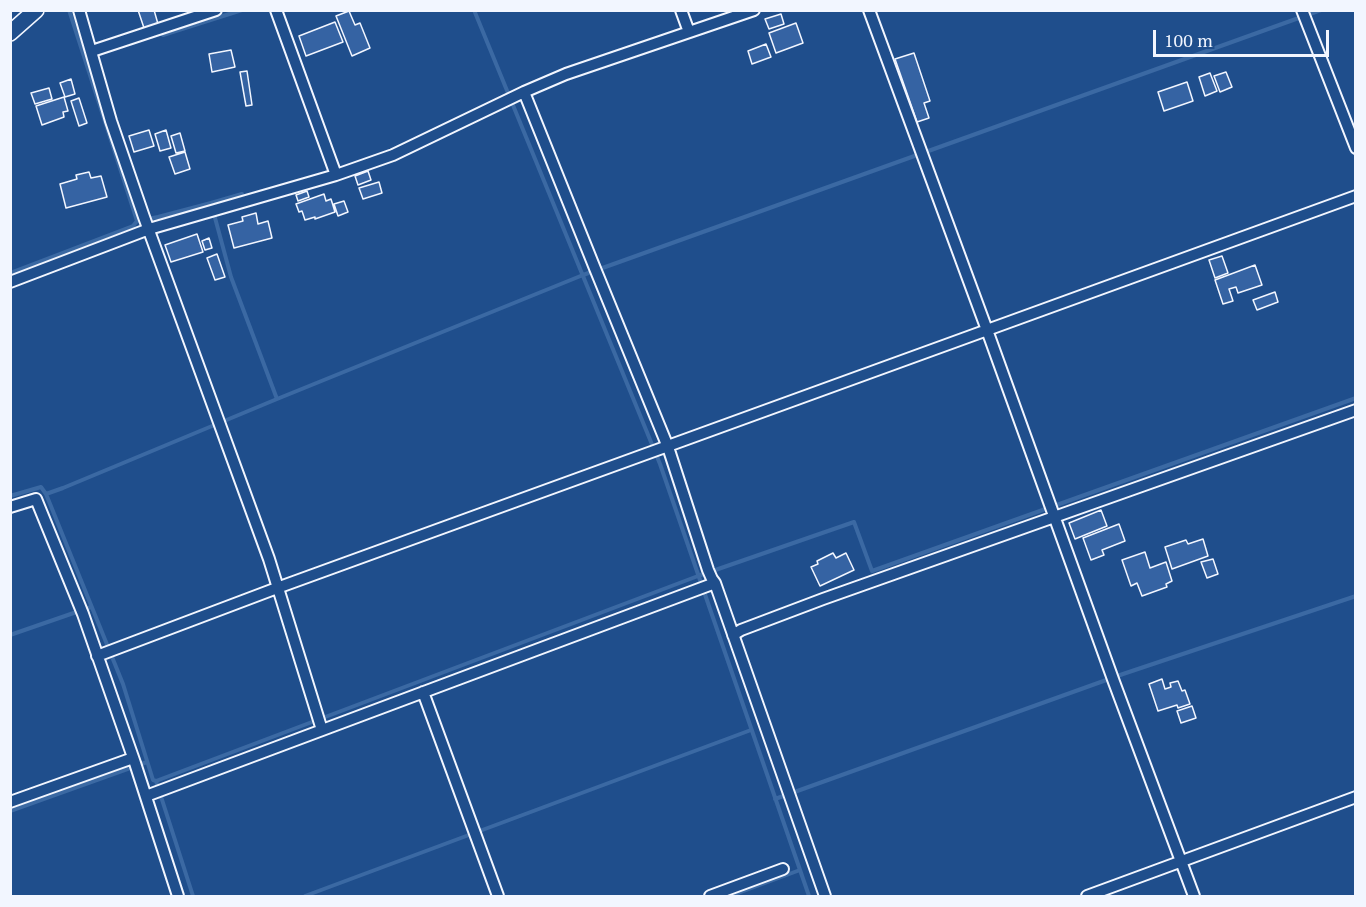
<!DOCTYPE html>
<style>
body{margin:0}
#map{position:relative;width:1366px;height:907px;overflow:hidden;background:#1f4e8c;font-family:"PT Serif",serif}
canvas{display:block}
.frame{position:absolute;inset:0;border:12px solid #f2f6ff;pointer-events:none}
.scale{position:absolute;left:1153px;top:30px;width:176px;height:27px;box-sizing:border-box;border:3px solid #f2f6ff;border-top:0;padding-left:8px;font-size:18px;line-height:21px;white-space:nowrap;color:#f2f6ff;-webkit-text-stroke:4px #1f4e8c;paint-order:stroke}
</style>
<div id="map">
<canvas width="1366" height="907"></canvas>
<div class="frame"></div>
<div class="scale">100 m</div>
</div>
<script>
const ctx = document.querySelector('canvas').getContext('2d');
ctx.lineJoin = 'round';
function strokePath(path, color, width, dash) { ctx.strokeStyle = color; ctx.lineWidth = width; ctx.lineCap = dash ? 'butt' : 'round'; ctx.setLineDash(dash || []); ctx.stroke(path); }
function fillPath(path, color) { ctx.fillStyle = color; ctx.fill(path, 'evenodd'); }
strokePath(new Path2D(`
 M 69,10 L 137,221
 M 474,10 L 660,464 L 809,896
 M 163,35 L 242,10
 M 211,203 L 242,194
 M 10,273 L 133,226 L 137,221 L 158,217 L 211,203 L 231,277 L 277,399
 M 46,494 L 63,488 L 277,399 L 583,275 L 1321,10
 M 10,496 L 41,487 L 46,494 L 123,684 L 153,780 L 156,781 L 193,896
 M 10,635 L 91,607
 M 156,781 L 698,576 L 854,522 L 872,571 L 1356,398
 M 775,799 L 1123,674 L 1356,596
 M 10,811 L 147,762
 M 305,896 L 751,730
 M 730,896 L 800,870`), '#3b69a3', 4);
const building = new Path2D(`
 M 138,10 L 154,10 L 158,24 L 144,28 Z
 M 349,11 L 355,25 L 360,23 L 370,48 L 352,56 L 336,16 Z
 M 781,14 L 784,24 L 769,29 L 765,19 Z
 M 335,22 L 343,42 L 306,56 L 299,36 Z
 M 796,23 L 803,43 L 776,53 L 769,33 Z
 M 766,44 L 771,57 L 752,64 L 748,51 Z
 M 231,50 L 235,67 L 212,72 L 209,54 Z
 M 914,53 L 930,101 L 924,103 L 929,118 L 917,122 L 895,59 Z
 M 247,71 L 252,105 L 246,106 L 240,72 Z
 M 1226,72 L 1232,87 L 1220,92 L 1214,76 Z
 M 1210,73 L 1217,91 L 1205,96 L 1199,77 Z
 M 71,79 L 75,94 L 65,97 L 60,83 Z
 M 1187,82 L 1193,101 L 1164,111 L 1158,92 Z
 M 49,88 L 52,99 L 35,104 L 31,93 Z
 M 64,97 L 68,111 L 63,112 L 64,117 L 42,125 L 36,106 Z
 M 79,98 L 87,123 L 79,126 L 71,101 Z
 M 149,130 L 154,146 L 134,152 L 129,136 Z
 M 166,130 L 171,148 L 160,151 L 155,134 Z
 M 180,133 L 185,151 L 176,153 L 171,136 Z
 M 185,152 L 190,169 L 175,174 L 169,157 Z
 M 368,171 L 371,180 L 358,185 L 355,176 Z
 M 89,172 L 91,178 L 101,176 L 107,197 L 66,208 L 60,184 L 77,179 L 76,175 Z
 M 379,182 L 382,193 L 363,199 L 359,188 Z
 M 307,191 L 309,197 L 298,201 L 296,195 Z
 M 324,194 L 326,201 L 331,199 L 335,212 L 315,219 L 315,217 L 305,220 L 302,211 L 299,212 L 296,204 Z
 M 344,201 L 348,212 L 338,216 L 334,204 Z
 M 256,213 L 258,224 L 268,221 L 272,238 L 234,248 L 228,225 L 243,221 L 242,217 Z
 M 197,234 L 203,252 L 171,262 L 165,245 Z
 M 209,238 L 212,248 L 205,250 L 202,241 Z
 M 217,254 L 225,277 L 215,280 L 207,258 Z
 M 1222,256 L 1228,273 L 1215,278 L 1209,260 Z
 M 1255,265 L 1262,285 L 1238,293 L 1236,287 L 1229,289 L 1233,301 L 1223,304 L 1215,280 Z
 M 1275,292 L 1278,302 L 1257,310 L 1253,300 Z
 M 1101,510 L 1107,526 L 1075,539 L 1069,523 Z
 M 1119,524 L 1125,541 L 1102,550 L 1104,555 L 1091,560 L 1083,538 Z
 M 1203,539 L 1208,556 L 1172,569 L 1165,547 L 1186,540 L 1188,544 Z
 M 1145,552 L 1150,568 L 1166,562 L 1172,581 L 1166,584 L 1167,587 L 1142,596 L 1137,583 L 1131,586 L 1122,560 Z
 M 833,553 L 836,558 L 846,553 L 854,570 L 820,586 L 811,567 L 818,564 L 817,561 Z
 M 1213,559 L 1218,574 L 1207,578 L 1201,562 Z
 M 1162,679 L 1165,689 L 1171,687 L 1170,683 L 1178,681 L 1182,691 L 1185,690 L 1190,704 L 1178,708 L 1177,705 L 1158,711 L 1149,684 Z
 M 1192,706 L 1196,718 L 1181,723 L 1177,711 Z`);
fillPath(building, '#3563a3');
strokePath(building, '#f2f6ff', 1.5);
const minor = new Path2D(`
 M 79,10 L 111,121 L 144,217 L 269,559 L 322,730
 M 276,10 L 336,175
 M 681,10 L 689,32
 M 869,10 L 987,330 L 1114,682 L 1194,896
 M 1302,10 L 1356,148
 M 92,51 L 216,10
 M 524,92 L 594,266 L 668,447 L 708,570 L 712,579 L 715,583 L 825,896
 M 10,282 L 149,229 L 336,175 L 393,155 L 524,92 L 566,74 L 754,10
 M 10,507 L 36,499 L 83,614 L 135,763 L 178,896
 M 733,635 L 741,630 L 823,599 L 1356,410
 M 97,656 L 277,588 L 1356,196
 M 423,692 L 498,896
 M 146,796 L 715,583
 M 10,802 L 133,758
 M 710,896 L 783,869
 M 1087,896 L 1356,797`);
const secondary = new Path2D(`
 M 10,33 L 36,10`);
strokePath(minor, '#f2f6ff', 14);
strokePath(secondary, '#f2f6ff', 18);
strokePath(minor, '#1f4e8c', 10);
strokePath(secondary, '#1f4e8c', 15);
</script>
